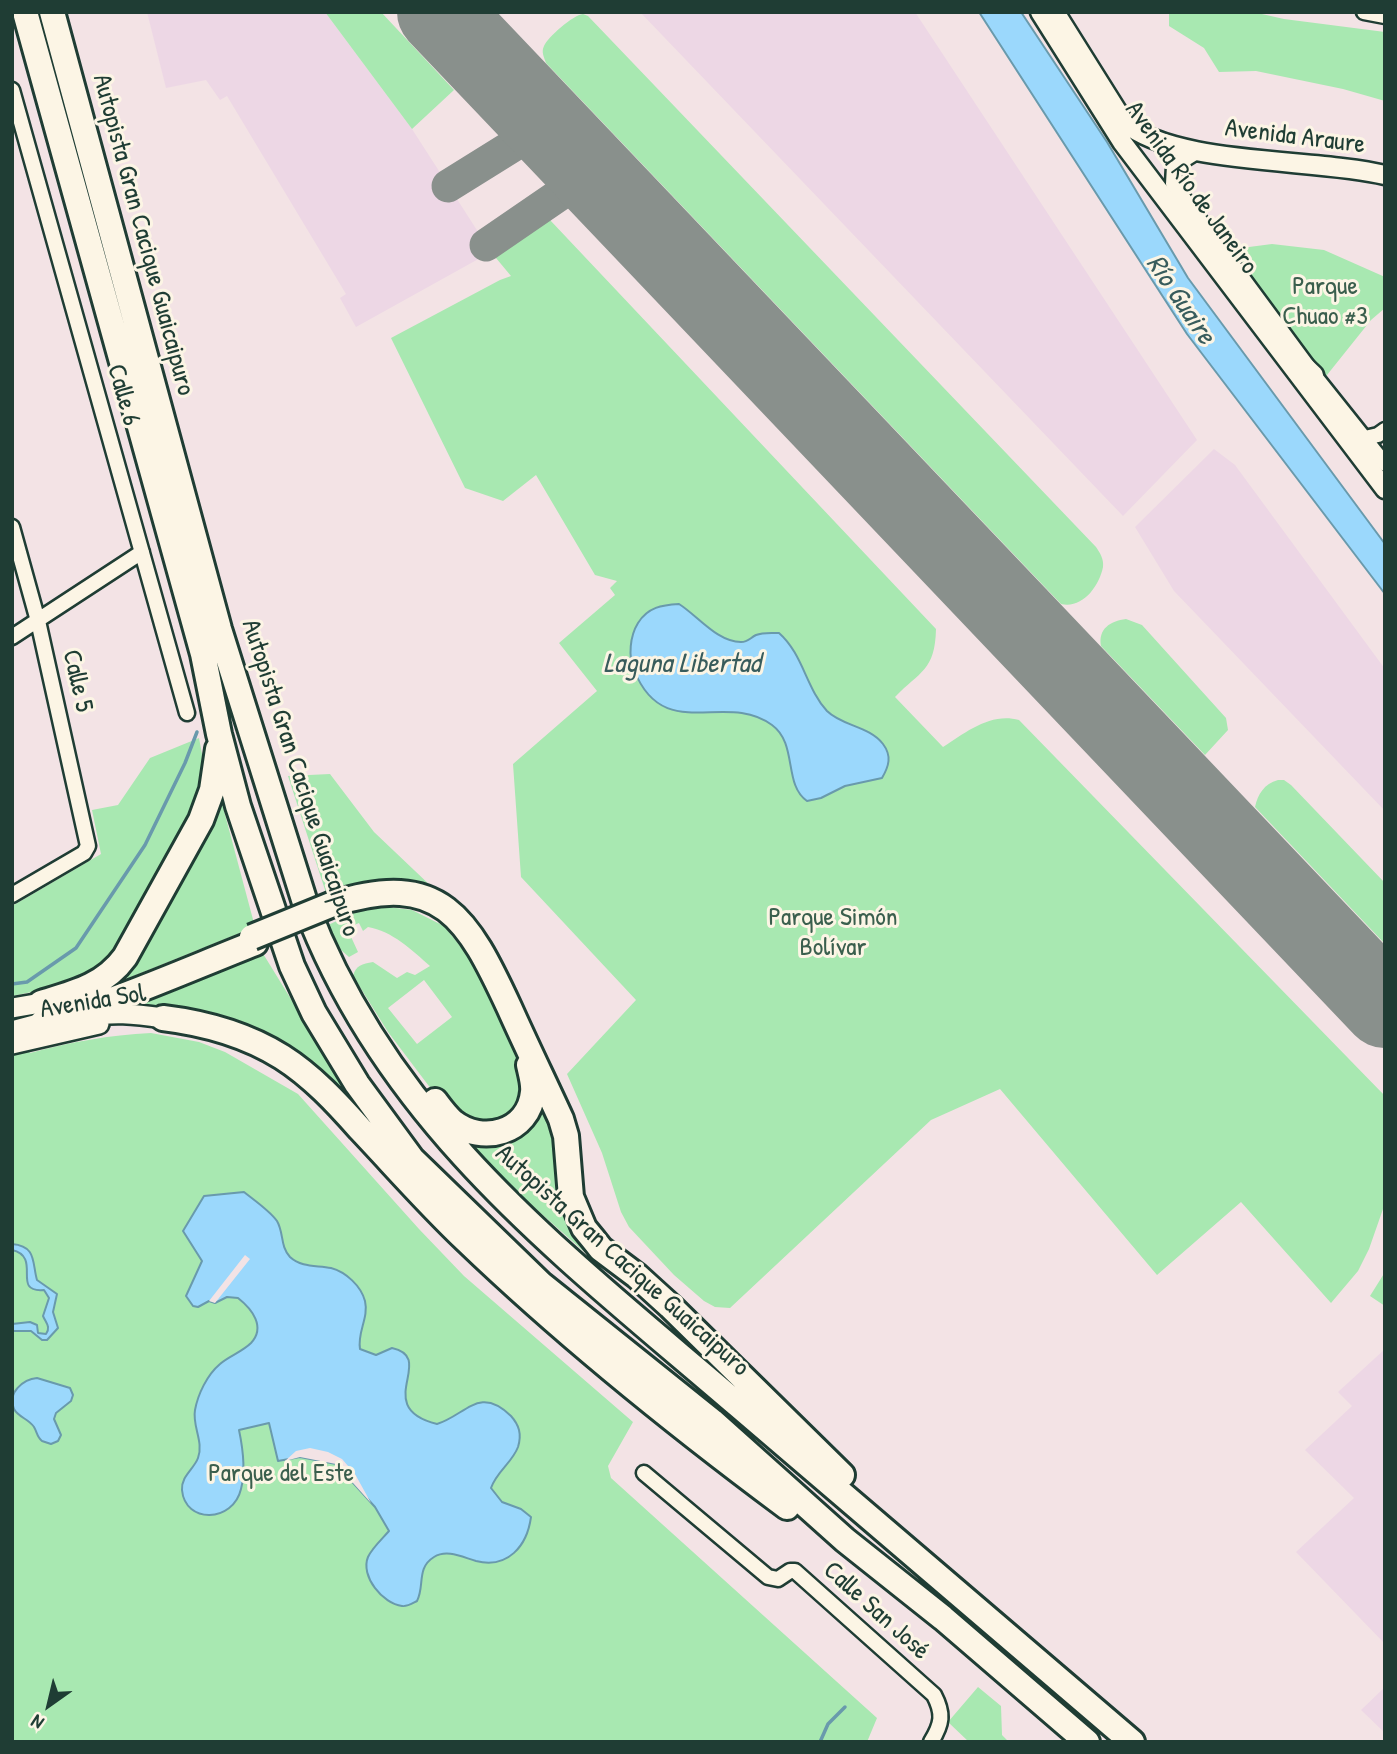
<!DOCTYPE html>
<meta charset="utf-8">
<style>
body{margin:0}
#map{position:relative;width:1397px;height:1754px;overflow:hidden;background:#f3e3e5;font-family:"Patrick Hand",sans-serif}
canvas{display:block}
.frame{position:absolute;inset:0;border:14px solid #1f3d34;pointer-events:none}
.north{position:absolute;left:14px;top:1670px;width:70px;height:70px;-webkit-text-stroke:5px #fcf5e5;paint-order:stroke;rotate:214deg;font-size:19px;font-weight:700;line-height:28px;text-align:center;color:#1f3d34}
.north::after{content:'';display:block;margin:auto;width:24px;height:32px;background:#1f3d34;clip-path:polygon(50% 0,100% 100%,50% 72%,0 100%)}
</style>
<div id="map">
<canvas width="1397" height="1754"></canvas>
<div class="frame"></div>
<div class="north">N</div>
</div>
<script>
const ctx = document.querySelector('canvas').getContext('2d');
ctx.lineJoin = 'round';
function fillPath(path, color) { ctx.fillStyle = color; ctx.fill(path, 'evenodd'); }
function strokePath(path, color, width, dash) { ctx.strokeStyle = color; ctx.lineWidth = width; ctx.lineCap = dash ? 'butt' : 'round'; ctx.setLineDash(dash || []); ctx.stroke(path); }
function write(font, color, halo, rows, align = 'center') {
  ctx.font = font + ' "Patrick Hand",sans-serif'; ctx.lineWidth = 6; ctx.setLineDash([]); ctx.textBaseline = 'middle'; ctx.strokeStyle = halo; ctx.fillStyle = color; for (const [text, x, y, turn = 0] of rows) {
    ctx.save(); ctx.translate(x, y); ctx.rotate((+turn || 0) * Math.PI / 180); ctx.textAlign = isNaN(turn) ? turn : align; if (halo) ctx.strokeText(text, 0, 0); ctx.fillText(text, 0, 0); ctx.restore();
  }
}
fillPath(new Path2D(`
 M 147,12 L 325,12 L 412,129 L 491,252 L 356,327 L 340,298 L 346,294 L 227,96 L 220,100 L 206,80 L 166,88 Z
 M 640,12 L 915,12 L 1197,440 L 1123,516 Z
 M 1214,449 L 1235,465 L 1385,669 L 1385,811 L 1174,591 L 1135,527 Z
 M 1385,1349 L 1385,1644 L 1296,1552 L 1354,1498 L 1305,1450 L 1352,1406 L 1338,1392 Z
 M 1385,1687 L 1385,1733 L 1361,1710 Z`), '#edd7e5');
fillPath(new Path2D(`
 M 325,12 L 381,12 L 454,90 L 412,129 Z
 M 1169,12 L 1253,12 L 1284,19 L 1385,32 L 1385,101 L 1343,89 L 1256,71 L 1219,72 L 1204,48 L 1169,26 Z
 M 583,14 L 588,16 L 1096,547 C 1100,553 1104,559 1103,567 C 1099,587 1082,609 1061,604 L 546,63 C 544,57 541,52 544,46 C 548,37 573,15 583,14 Z
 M 550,220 L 936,629 C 935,671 920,671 895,697 L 943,747 C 966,732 991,712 1019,720 L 1385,1096 L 1385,1215 L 1383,1209 L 1369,1249 L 1358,1271 L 1331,1303 L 1241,1202 L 1157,1275 L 1000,1089 L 931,1120 L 730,1308 L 715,1307 L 704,1301 L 674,1275 L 629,1227 L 621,1212 L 602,1153 L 567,1074 L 636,1000 L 521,877 L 513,764 L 597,691 L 559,643 L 615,595 L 610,588 L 617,581 L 595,575 L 536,475 L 503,501 L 465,488 L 391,338 L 500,280 L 511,276 L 491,252 Z
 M 1272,244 L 1324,250 L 1385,277 L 1385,308 L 1371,320 L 1323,380 L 1226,250 Z
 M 1126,619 L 1142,625 L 1226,718 L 1228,730 L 1205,755 L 1101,646 C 1098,629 1110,621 1126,619 Z
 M 199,738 L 205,770 L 201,799 L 118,953 L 102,969 L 62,986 L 12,996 L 12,906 L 101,854 L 92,810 L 118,805 L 150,758 Z
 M 330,774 L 374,832 L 434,889 C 399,884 359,875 327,896 L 288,776 Z
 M 1278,780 L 1284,780 L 1291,785 L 1385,883 L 1385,944 L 1255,807 C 1258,794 1264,784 1278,780 Z
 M 219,792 L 255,927 L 109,986 Z
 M 380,906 L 412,910 L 444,926 L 470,958 L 513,1047 L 523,1076 L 519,1109 L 480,1129 L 447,1110 L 388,1032 L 353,976 C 356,965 362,964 373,962 L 397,978 L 407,972 L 415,975 L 430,966 C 412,950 392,931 368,927 L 363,931 L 359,923 L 347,928 L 358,952 L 349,957 L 341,950 L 328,925 L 363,909 ZM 424,980 L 452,1017 L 417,1044 L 388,1008 Z
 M 262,952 L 361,1113 L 257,1040 L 110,1010 Z
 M 151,1033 L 199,1042 L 225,1052 L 298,1094 L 419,1229 L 464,1276 L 633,1422 L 608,1466 L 611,1478 L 877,1718 L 867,1742 L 12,1742 L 12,1053 L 28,1049 L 30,1053 C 71,1042 109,1035 151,1033 Z
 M 539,1088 L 602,1262 L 599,1265 L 518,1193 L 465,1140 L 484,1143 Z
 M 1385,1272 L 1385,1306 L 1370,1296 Z
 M 978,1687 L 1001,1706 L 1002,1735 L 1009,1742 L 969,1742 L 948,1722 Z`), '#a8e8b1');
const water = new Path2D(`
 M 979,12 L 1021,12 L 1107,142 L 1188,278 L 1385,544 L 1385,594 L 1187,334 Z
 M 679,604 C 698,616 717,642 741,642 C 748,642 750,638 756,635 C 763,632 772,633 779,633 C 803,654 806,688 827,711 C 842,726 869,726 883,744 C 892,756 889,766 882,778 L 845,786 L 821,798 L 807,801 C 783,784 798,744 772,725 C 725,690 664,745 634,670 C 628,656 630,636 638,623 C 648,607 662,605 679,604 Z
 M 244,1192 C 254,1200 270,1211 277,1221 C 284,1233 280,1246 290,1257 C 302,1268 317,1265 331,1268 C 346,1272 361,1286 365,1301 C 369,1318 357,1332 360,1349 L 376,1355 L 392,1348 C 438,1358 370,1407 437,1424 C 466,1415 479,1385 511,1416 C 519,1425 522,1434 518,1447 C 512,1463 497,1471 491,1488 L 502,1502 L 521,1509 L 531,1517 C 527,1546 508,1569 476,1561 C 462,1557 447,1549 434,1557 C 416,1568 425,1586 417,1601 C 413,1603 407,1607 402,1606 C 383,1604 360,1576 368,1557 C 372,1548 382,1539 389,1531 L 375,1507 L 336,1464 L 300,1457 L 278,1461 L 269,1423 L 239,1430 C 243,1449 246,1470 241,1489 C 233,1523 185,1524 182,1490 C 181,1476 194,1469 198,1458 C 204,1442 192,1426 195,1410 C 198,1394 207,1375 220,1364 C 229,1356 242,1352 251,1343 C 266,1327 252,1309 238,1298 L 227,1297 L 215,1303 L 209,1301 L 198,1307 L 193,1306 L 186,1296 L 202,1261 L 183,1231 L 204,1196 Z
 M 12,1244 C 37,1246 32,1263 37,1280 L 57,1294 L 53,1312 L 58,1328 L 47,1340 L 42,1340 L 31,1331 L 12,1331 L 12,1324 L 30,1322 L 37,1325 L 38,1333 L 46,1334 C 51,1327 46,1323 43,1316 L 49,1298 L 44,1290 C 10,1293 43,1257 12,1250 Z
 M 37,1378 L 70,1388 L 73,1395 L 71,1401 L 56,1413 L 54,1419 L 61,1435 L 58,1441 L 51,1444 L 42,1441 C 37,1437 37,1432 34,1427 C 29,1419 18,1417 14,1409 C 6,1393 24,1379 37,1378 Z`);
fillPath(water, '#9bd8fc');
strokePath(water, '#699aac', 2);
fillPath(new Path2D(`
 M 245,1255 L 250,1259 L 215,1303 L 209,1301 Z
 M 310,1448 L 328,1452 L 342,1459 L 355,1474 L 371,1503 L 336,1464 L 300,1457 L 285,1461 L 296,1451 Z`), '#f3e3e5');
strokePath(new Path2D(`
 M 12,984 L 27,982 L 76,948 L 145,845 L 185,763 L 197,732
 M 820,1742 L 828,1724 L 845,1707`), '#699aac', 3.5);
strokePath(new Path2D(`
 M 448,186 L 546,125
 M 486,245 L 591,173`), '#89908c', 33);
strokePath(new Path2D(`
 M 439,12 L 1385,1006`), '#89908c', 84);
const minor = new Path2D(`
 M 1364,12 L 1385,16
 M 12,90 L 187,713
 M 1198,151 L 1174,166 L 1173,184 L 1314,375 L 1385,464
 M 1365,438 L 1378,435 L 1385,430
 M 12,527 L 38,621 L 88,846 L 84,853 L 12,895
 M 12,637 L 142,552
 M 644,1473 L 768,1577 L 778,1579 L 790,1571 L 795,1571 L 934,1695 C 944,1714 942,1724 931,1742`);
const tertiary = new Path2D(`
 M 1040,12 L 1122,142 L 1385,489
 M 1055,12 L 1124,122 C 1174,166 1316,158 1385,175
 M 1293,355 L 1314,375`);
const secondary = new Path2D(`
 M 12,1008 L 41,1003
 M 84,1018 C 110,1011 136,1014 163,1018
 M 12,1031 L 42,1023 L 55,1026
 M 12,1044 L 99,1024`);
const motorway = new Path2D(`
 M 25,12 L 203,654 L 219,734 L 238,806 L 292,966 L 314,1013 L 357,1084 L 412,1159 L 541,1284 L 712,1421 L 845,1540 L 943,1618 L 1087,1742
 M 52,12 L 219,629 L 306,906 C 389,1126 566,1257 738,1405 C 869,1518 1001,1629 1132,1742
 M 333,904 C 441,869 468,919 509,1007 C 526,1045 544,1082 561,1119 L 566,1136 L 571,1197 L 584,1228 L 593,1239 L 601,1249 L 637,1276 L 670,1306 L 842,1475
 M 41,1003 C 74,993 104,986 125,957 L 201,820 L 212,790 L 218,749
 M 163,1018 C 204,1023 247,1035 282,1057 C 312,1076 337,1103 360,1129 C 395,1166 429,1205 466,1240 C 567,1337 674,1423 787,1507
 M 42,1023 C 115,1002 184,971 255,943
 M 435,1101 C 441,1109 446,1116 453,1122 C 482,1145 529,1133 533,1092 C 534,1084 531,1074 529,1065`);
strokePath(minor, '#1f3d34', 19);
strokePath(tertiary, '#1f3d34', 23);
strokePath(secondary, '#1f3d34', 24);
strokePath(motorway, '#1f3d34', 30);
strokePath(minor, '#fcf5e5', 14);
strokePath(tertiary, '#fcf5e5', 18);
strokePath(secondary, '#fcf5e5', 19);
strokePath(motorway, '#fcf5e5', 24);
const motorwayBridge = new Path2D(`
 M 252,937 L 333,904`);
strokePath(motorwayBridge, '#1f3d34', 30, []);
strokePath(motorwayBridge, '#fcf5e5', 24);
write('26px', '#1f3d34', '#fcf5e5', [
 ["Avenida Araure",1295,137,7],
 ["Avenida Río de Janeiro",1191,188,54],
 ["Autopista Gran Cacique Guaicaipuro",143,235,75],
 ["Calle 6",123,395,74],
 ["Calle 5",77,681,77],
 ["Autopista Gran Cacique Guaicaipuro",300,778,72],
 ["Avenida Sol",93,1002,-9],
 ["Autopista Gran Cacique Guaicaipuro",622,1261,42],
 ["Calle San José",876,1611,42]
]);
write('26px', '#3a5f4d', '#fcf5e5', [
 ["Parque",1325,287],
 ["Chuao #3",1325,317],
 ["Parque Simón",833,918],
 ["Bolívar",833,948],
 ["Parque del Este",281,1474]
]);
write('italic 28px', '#385c5c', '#fcf5e5', [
 ["Río Guaire",1180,300,56],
 ["Laguna Libertad",682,665]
]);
</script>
